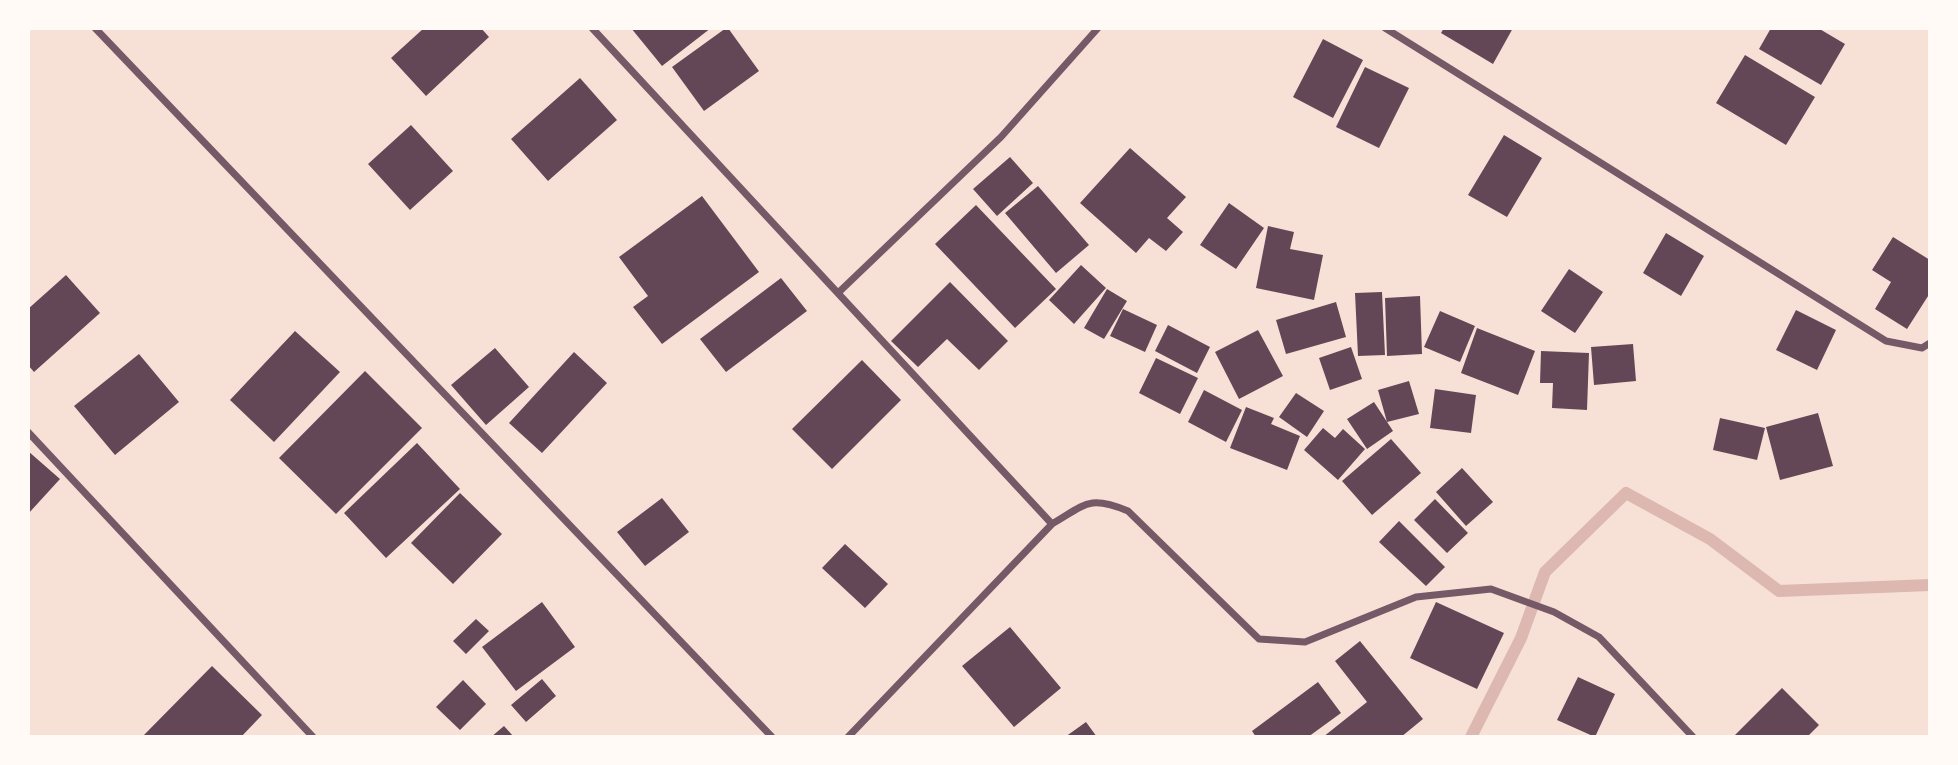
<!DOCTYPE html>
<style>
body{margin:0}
#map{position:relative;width:1958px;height:765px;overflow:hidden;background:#f7e1d7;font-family:Commissioner,sans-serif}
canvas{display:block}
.frame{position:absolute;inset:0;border:30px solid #fffaf5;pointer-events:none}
</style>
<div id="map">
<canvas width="1958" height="765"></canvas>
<div class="frame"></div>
</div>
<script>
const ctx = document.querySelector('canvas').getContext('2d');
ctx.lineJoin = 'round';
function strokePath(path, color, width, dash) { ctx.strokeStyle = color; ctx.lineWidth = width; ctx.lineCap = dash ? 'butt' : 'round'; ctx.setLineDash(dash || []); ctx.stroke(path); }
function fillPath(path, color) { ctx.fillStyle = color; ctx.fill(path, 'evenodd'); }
strokePath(new Path2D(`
 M 1471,737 L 1521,638 L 1545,572 L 1626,493 L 1710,539 L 1779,591 L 1930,585`), '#dcb8b0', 12);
fillPath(new Path2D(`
 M 424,28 L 481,28 L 489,37 L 426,96 L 391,58 Z
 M 631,28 L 711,28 L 662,66 Z
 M 726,28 L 728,28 L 759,71 L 704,111 L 672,67 Z
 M 1444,28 L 1513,28 L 1493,64 L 1441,33 Z
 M 1771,28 L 1818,28 L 1845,44 L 1821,85 L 1759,49 Z
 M 1323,39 L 1363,60 L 1333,118 L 1293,97 Z
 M 1745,55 L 1815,97 L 1786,145 L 1716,103 Z
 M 1365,67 L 1409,88 L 1379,148 L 1336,127 Z
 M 580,78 L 617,120 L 548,181 L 511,139 Z
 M 411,125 L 453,171 L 410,210 L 368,164 Z
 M 1504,135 L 1542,158 L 1507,217 L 1468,195 Z
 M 1130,148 L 1186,197 L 1167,218 L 1183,232 L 1166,251 L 1149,238 L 1136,253 L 1080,203 Z
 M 1010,157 L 1033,183 L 997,216 L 973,189 Z
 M 1038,186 L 1089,245 L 1056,273 L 1005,213 Z
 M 702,196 L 759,272 L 662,344 L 633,307 L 648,296 L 619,257 Z
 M 1229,203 L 1264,228 L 1236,269 L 1200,245 Z
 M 976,205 L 1056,289 L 1015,328 L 935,244 Z
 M 1268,226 L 1294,232 L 1290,249 L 1323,255 L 1314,300 L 1256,288 Z
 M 1666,233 L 1704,256 L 1681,296 L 1643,273 Z
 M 1893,237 L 1930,260 L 1930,293 L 1907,329 L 1875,309 L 1891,282 L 1872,270 Z
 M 1081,265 L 1106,288 L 1074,324 L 1049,300 Z
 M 1569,269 L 1603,292 L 1575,333 L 1541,311 Z
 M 66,275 L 100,313 L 34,372 L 28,365 L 28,309 Z
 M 781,278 L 807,311 L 726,372 L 700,339 Z
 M 950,282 L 1008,341 L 979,370 L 947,339 L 918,367 L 891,341 Z
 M 1107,289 L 1127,301 L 1104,339 L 1084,328 Z
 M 1382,292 L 1385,355 L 1358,356 L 1355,293 Z
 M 1420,296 L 1422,354 L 1387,356 L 1385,298 Z
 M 1336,302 L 1346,337 L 1286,354 L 1276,320 Z
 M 1123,309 L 1157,325 L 1145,352 L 1110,336 Z
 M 1796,310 L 1836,330 L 1817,370 L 1776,350 Z
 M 1440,311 L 1475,326 L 1460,362 L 1424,347 Z
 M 1168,325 L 1210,347 L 1197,373 L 1155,351 Z
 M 1477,328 L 1535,351 L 1518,395 L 1461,373 Z
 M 1258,330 L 1283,376 L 1239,399 L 1215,352 Z
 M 295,331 L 340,372 L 274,442 L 230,400 Z
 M 1633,344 L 1636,381 L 1594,385 L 1591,347 Z
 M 1351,347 L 1362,379 L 1330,390 L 1319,358 Z
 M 495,348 L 529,387 L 486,425 L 451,385 Z
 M 1541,351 L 1589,353 L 1587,410 L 1552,408 L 1553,383 L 1540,383 Z
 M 574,352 L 607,383 L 542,453 L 509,423 Z
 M 139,354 L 179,402 L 115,455 L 74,406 Z
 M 1156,358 L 1198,378 L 1180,414 L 1139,393 Z
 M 862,360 L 901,400 L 832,469 L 792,429 Z
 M 365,371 L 422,428 L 336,514 L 279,458 Z
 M 1409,381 L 1419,414 L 1387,422 L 1378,390 Z
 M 1435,389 L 1476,395 L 1471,433 L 1430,428 Z
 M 1204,390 L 1242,410 L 1226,442 L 1188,422 Z
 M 1296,393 L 1324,411 L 1307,437 L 1279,417 Z
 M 1374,402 L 1393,431 L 1367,449 L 1347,419 Z
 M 1246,407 L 1274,418 L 1271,424 L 1300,436 L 1287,470 L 1230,448 Z
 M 1818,413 L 1833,466 L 1780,480 L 1766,427 Z
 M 1720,418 L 1765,428 L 1757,460 L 1713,450 Z
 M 1323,428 L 1335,438 L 1343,429 L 1365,449 L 1338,480 L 1304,450 Z
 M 1391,439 L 1421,473 L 1372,515 L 1342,481 Z
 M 417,443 L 460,489 L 386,558 L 344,513 Z
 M 28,451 L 60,479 L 28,514 Z
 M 1462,468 L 1493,502 L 1466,526 L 1436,492 Z
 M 460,493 L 502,534 L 453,584 L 411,543 Z
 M 662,498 L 689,532 L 645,566 L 617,532 Z
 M 1435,499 L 1468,533 L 1447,553 L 1414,520 Z
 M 1399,521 L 1445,567 L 1426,586 L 1379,542 Z
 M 845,544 L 888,584 L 865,608 L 822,568 Z
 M 542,602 L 575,647 L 516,691 L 482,647 Z
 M 1436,602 L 1504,633 L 1477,689 L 1410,658 Z
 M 476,619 L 489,631 L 466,654 L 453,641 Z
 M 1010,627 L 1061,688 L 1014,727 L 962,666 Z
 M 1360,641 L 1423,719 L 1401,737 L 1323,737 L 1367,702 L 1335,661 Z
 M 212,666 L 262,715 L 241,737 L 142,737 Z
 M 1578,677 L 1615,694 L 1595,737 L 1557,720 Z
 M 542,679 L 556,696 L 526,722 L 511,705 Z
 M 463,680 L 486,704 L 460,730 L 436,707 Z
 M 1318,682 L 1341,713 L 1308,737 L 1256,737 L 1252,731 Z
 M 1782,688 L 1819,725 L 1807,737 L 1733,737 Z
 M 1086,722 L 1097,737 L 1065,737 Z
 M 504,726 L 514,737 L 491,737 Z`), '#644757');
strokePath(new Path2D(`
 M 95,28 L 772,737
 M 592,28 L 1052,524
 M 1385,28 L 1886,341 L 1922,348 L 1930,343
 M 838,293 L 1001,137 L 1098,28
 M 28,432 L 313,737
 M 848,737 L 1052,524 C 1086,504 1089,495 1128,511 L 1259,639 L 1305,642 L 1416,597 L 1491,589 L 1554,612 L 1599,637 L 1693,737`), '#755966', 7);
</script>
